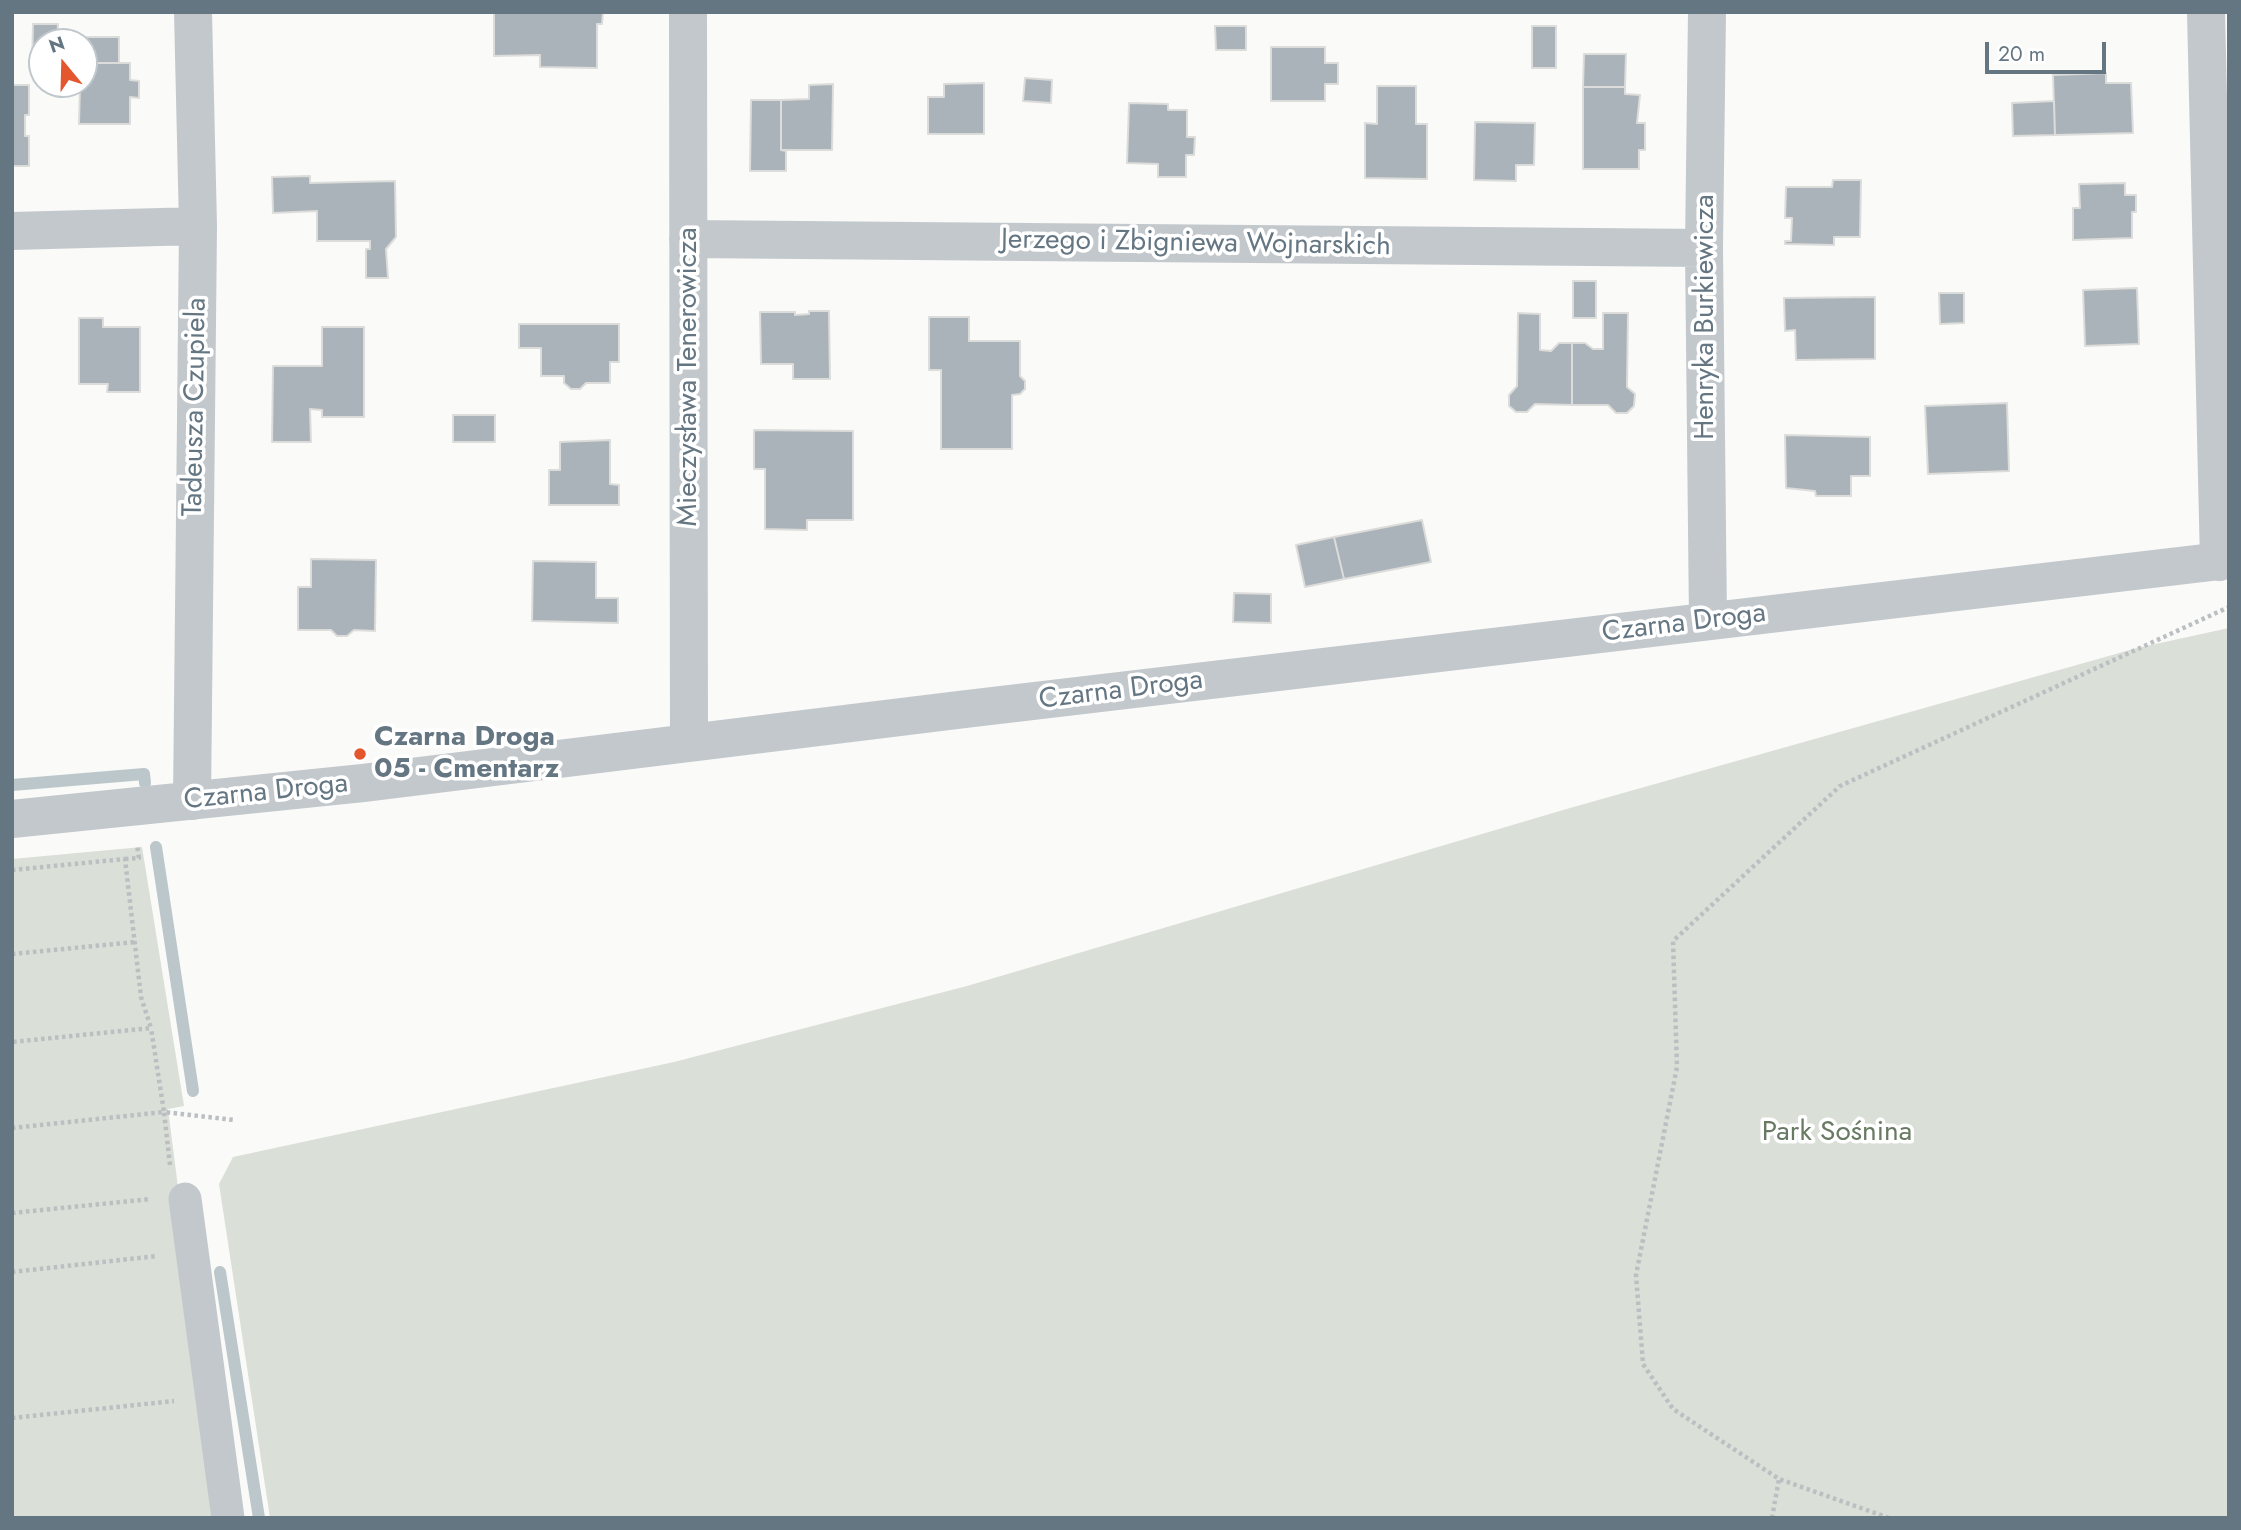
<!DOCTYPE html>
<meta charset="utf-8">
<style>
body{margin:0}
#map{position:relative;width:2241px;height:1530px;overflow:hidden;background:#fafaf8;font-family:Jost,sans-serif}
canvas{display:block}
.frame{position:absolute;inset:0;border:14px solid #657683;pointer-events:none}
.north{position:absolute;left:28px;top:28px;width:70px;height:70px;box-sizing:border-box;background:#fff;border:2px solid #c1c8cd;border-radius:50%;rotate:341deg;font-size:19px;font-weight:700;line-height:28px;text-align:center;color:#657683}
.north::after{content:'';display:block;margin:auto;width:24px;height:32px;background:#e4572e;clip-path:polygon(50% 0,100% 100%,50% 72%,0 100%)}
.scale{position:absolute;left:1985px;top:42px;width:121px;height:32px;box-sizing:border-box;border:4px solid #657683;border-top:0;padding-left:9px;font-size:21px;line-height:24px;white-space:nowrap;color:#657683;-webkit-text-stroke:5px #fff;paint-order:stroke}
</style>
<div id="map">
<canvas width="2241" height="1530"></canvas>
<div class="frame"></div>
<div class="north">N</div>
<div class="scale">20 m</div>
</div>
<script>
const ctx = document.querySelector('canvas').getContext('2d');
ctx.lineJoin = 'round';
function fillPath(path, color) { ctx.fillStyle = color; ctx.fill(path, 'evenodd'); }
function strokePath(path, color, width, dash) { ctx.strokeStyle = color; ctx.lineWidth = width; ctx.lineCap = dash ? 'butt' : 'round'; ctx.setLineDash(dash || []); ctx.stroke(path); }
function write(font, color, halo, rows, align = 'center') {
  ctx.font = font + ' Jost,sans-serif'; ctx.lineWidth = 7; ctx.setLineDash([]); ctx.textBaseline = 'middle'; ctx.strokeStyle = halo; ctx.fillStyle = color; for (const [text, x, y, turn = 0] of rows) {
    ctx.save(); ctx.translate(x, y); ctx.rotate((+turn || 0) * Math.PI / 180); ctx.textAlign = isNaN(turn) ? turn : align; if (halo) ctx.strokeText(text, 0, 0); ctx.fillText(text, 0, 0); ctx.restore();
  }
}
fillPath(new Path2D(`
 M 2229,628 L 2229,1518 L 270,1518 L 219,1184 L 233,1157 L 674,1062 L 967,986 L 1570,808 L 2137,648 Z
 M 142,847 L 184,1106 L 168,1109 L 179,1195 L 239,1518 L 12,1518 L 12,859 Z`), '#dadfd7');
strokePath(new Path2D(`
 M 12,785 L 144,774 L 145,783
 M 156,847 L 193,1091
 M 220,1272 L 259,1518`), '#bbc7cb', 12);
const building = new Path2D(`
 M 494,12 L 603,12 L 602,24 L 597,24 L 597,68 L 540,67 L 540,55 L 494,56 Z
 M 33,24 L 58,24 L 57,42 L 42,42 L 42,66 L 32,66 Z
 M 1215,26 L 1246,26 L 1246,50 L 1216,50 Z
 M 1532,26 L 1556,26 L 1556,68 L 1532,68 Z
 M 67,37 L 119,37 L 119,63 L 84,63 L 84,42 L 66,42 Z
 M 1271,47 L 1325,47 L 1325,63 L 1338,63 L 1338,84 L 1325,84 L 1325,101 L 1271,101 Z
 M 1584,54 L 1626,54 L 1625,87 L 1583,87 Z
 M 84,63 L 130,63 L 130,80 L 139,81 L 139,98 L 130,97 L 130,124 L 79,124 L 80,84 L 84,84 Z
 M 2106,73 L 2106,83 L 2131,83 L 2133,133 L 2055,135 L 2053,75 Z
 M 1025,78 L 1052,80 L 1051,103 L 1023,101 Z
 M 984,83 L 984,134 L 928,134 L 928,97 L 944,97 L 944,84 Z
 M 833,84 L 832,150 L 781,150 L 781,100 L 809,99 L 809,85 Z
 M 12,85 L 29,85 L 29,115 L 25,115 L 25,136 L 29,136 L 29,166 L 12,166 Z
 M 1377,86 L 1416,86 L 1416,124 L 1427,124 L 1427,179 L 1365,178 L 1365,123 L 1377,124 Z
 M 1583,87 L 1625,87 L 1625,94 L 1640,95 L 1637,123 L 1645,123 L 1645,150 L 1639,150 L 1639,169 L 1583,169 Z
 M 751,100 L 781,100 L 781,150 L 786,151 L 786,171 L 750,171 Z
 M 2054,101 L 2055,135 L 2013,136 L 2012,103 Z
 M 1129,103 L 1168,104 L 1168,110 L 1187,110 L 1187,137 L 1195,137 L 1194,155 L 1186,155 L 1186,177 L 1158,177 L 1158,164 L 1127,163 Z
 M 1475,122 L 1535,123 L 1534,165 L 1516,165 L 1516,181 L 1474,180 Z
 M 310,176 L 310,183 L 395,181 L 396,237 L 386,249 L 388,278 L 366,278 L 366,249 L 370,249 L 370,241 L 317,241 L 317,211 L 273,213 L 272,177 Z
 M 1833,180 L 1861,180 L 1860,237 L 1834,237 L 1834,245 L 1785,244 L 1785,241 L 1791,241 L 1792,218 L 1785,218 L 1786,187 L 1832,187 Z
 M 2125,183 L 2125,195 L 2136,195 L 2136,212 L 2132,212 L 2132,238 L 2073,240 L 2073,208 L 2080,208 L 2079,184 Z
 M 1573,281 L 1596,281 L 1596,318 L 1573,318 Z
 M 2137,288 L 2139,344 L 2085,346 L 2083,290 Z
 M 1939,293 L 1964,293 L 1964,323 L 1940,324 Z
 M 1875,297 L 1875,359 L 1796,360 L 1795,330 L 1785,331 L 1784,298 Z
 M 809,311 L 829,311 L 830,379 L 793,379 L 793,364 L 761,364 L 760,312 L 795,312 L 795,315 L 809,314 Z
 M 1518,313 L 1540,314 L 1540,350 L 1551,351 L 1559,343 L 1572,343 L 1572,405 L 1535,404 L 1527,412 L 1516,412 L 1509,406 L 1509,395 L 1517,386 Z
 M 1603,313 L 1628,313 L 1627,387 L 1635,394 L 1634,406 L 1627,413 L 1616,413 L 1608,405 L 1572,405 L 1572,343 L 1585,343 L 1593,349 L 1603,349 Z
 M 929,317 L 969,317 L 969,341 L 1020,341 L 1020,376 L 1025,381 L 1025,389 L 1020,394 L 1012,395 L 1012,449 L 941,449 L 941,370 L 929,370 Z
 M 79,318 L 103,318 L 103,327 L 140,327 L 140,392 L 107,392 L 108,384 L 79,384 Z
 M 519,324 L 619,324 L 619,362 L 610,362 L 610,383 L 586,383 L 580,389 L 571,389 L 564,383 L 564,376 L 541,376 L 541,348 L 519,348 Z
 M 322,327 L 364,327 L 364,417 L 322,417 L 322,410 L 310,409 L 311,442 L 272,442 L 273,366 L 322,366 Z
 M 2007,403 L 2009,471 L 1928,474 L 1925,406 Z
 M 453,415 L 495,415 L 495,442 L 453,442 Z
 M 754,430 L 853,431 L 853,520 L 807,520 L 807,530 L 765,529 L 765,469 L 754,469 Z
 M 1785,435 L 1870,437 L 1870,476 L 1851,476 L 1851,496 L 1816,496 L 1815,491 L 1786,488 Z
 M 610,440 L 610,484 L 619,485 L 619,505 L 549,505 L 549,470 L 560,470 L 560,442 Z
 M 1422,520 L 1431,562 L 1344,579 L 1334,537 Z
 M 1334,537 L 1344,579 L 1305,587 L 1296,545 Z
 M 311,559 L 376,560 L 375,631 L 354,630 L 347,636 L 337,636 L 331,630 L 298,630 L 298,587 L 311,587 Z
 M 533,561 L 596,562 L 596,598 L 618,598 L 618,623 L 532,621 Z
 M 1234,593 L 1271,594 L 1271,623 L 1233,622 Z`);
fillPath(building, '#aab3b9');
strokePath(building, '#dcdcda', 2);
strokePath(new Path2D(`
 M 125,859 L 139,858 L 137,845
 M 12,870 L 125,859 L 141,997 L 151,1028 L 12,1042
 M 12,954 L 135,942
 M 12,1128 L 164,1112 L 151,1028
 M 170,1165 L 164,1112 L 234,1120
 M 12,1213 L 151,1199
 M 12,1272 L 157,1256
 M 12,1418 L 174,1401
 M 1772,1518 L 1779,1479
 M 1889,1518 L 1779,1479 L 1673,1409 L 1643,1364 L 1636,1275 L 1677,1067 L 1673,941 L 1840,786 L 2229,607`), '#bbbfc2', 4.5, [3.5, 3.5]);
strokePath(new Path2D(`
 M 185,1199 L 228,1518`), '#c3c8cc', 33);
strokePath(new Path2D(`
 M 688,12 L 689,742
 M 1707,12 L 1704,248 L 1708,621
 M 2206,12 L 2219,562
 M 12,231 L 198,226
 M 688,239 L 1704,248
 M 192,801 L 198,226 L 193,12
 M 12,819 L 363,783 L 966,709 L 2229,560`), '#c3c8cc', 38);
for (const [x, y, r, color] of [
 [360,754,7,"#e4572e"]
]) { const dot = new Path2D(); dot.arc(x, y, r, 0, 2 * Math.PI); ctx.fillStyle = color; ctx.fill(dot); strokePath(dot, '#fff', 2.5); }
write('28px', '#657683', '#fff', [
 ["Jerzego i Zbigniewa Wojnarskich",1196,244,1],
 ["Henryka Burkiewicza",1706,317,-90],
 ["Mieczysława Tenerowicza",689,377,-90],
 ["Tadeusza Czupiela",196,407,-89],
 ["Czarna Droga",1684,624,-7],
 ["Czarna Droga",1121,691,-7],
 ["Czarna Droga",266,793,-6]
]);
write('bold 28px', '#657683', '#fff', [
 ["Czarna Droga",374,738],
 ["05 - Cmentarz",374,770]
], 'left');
write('28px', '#687a64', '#fff', [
 ["Park Sośnina",1837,1133]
]);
</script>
